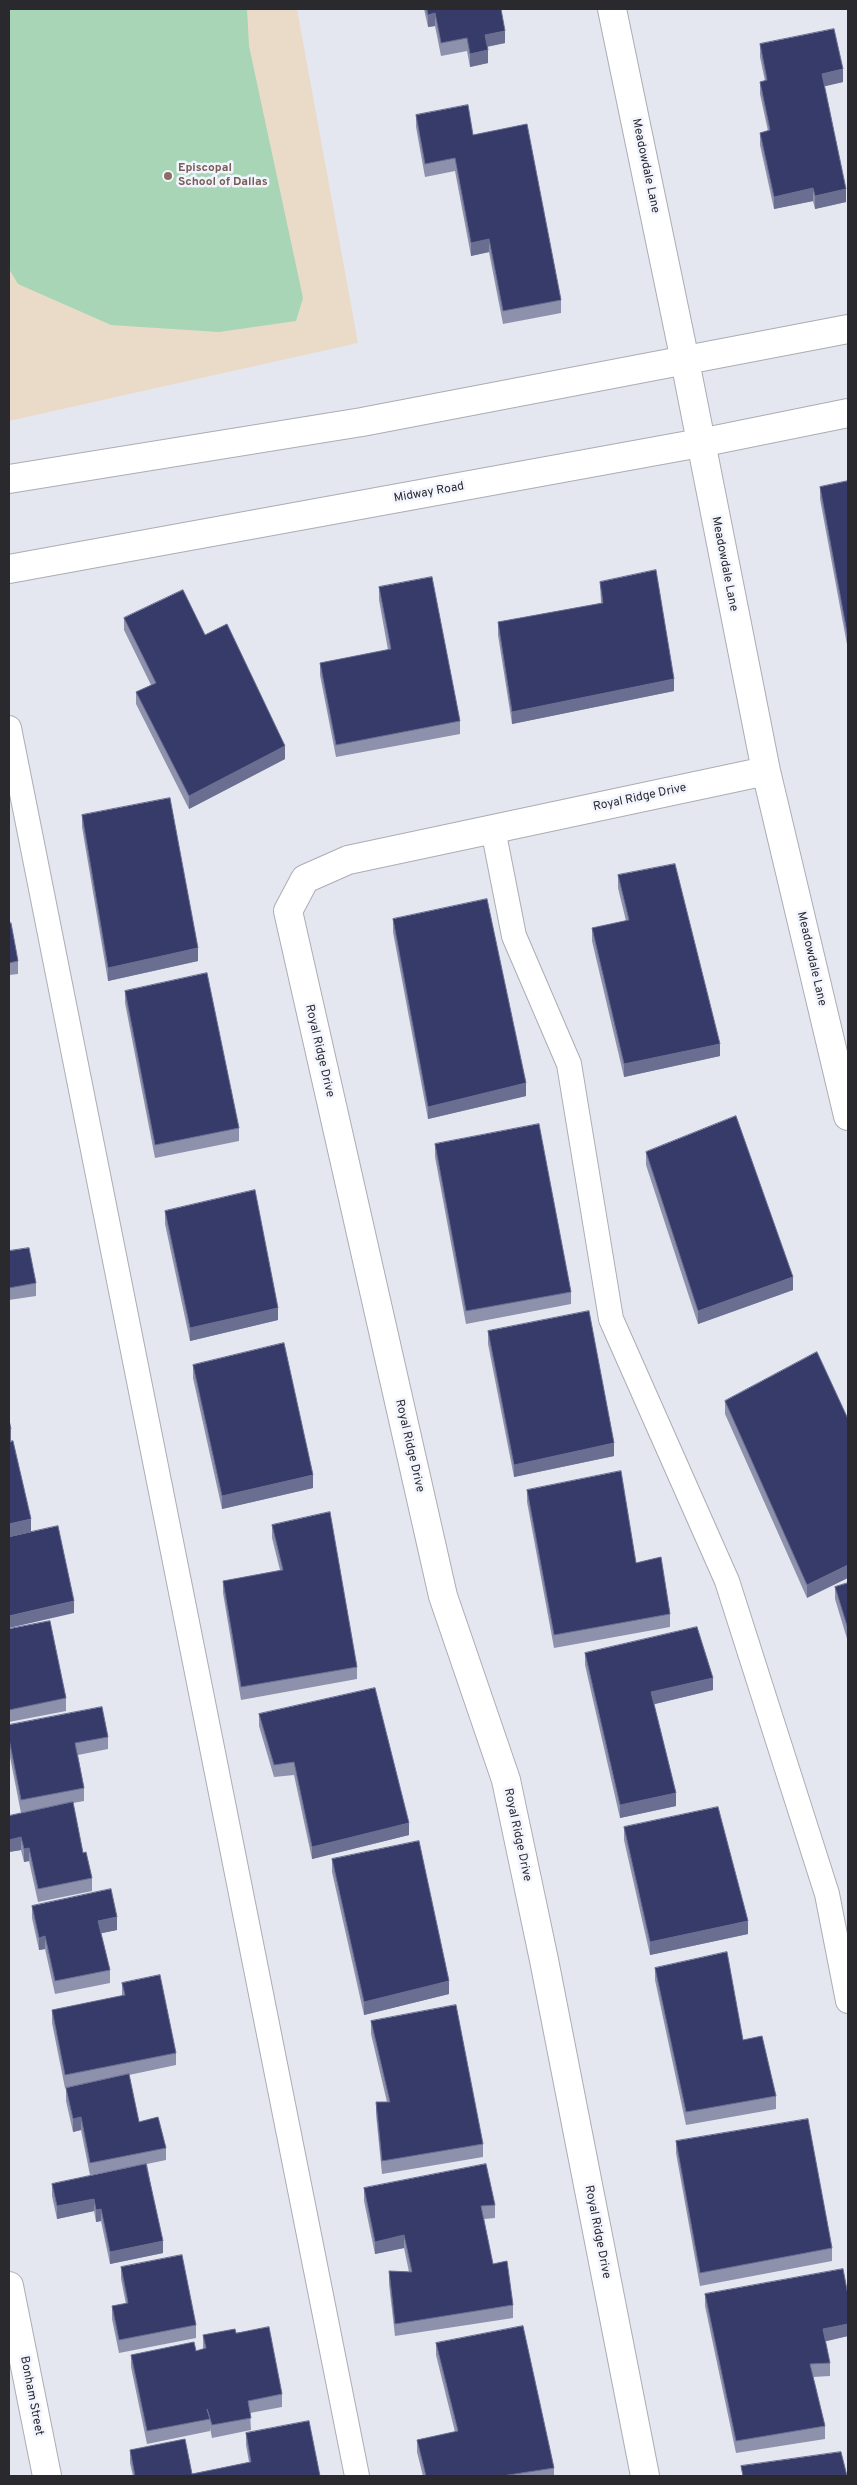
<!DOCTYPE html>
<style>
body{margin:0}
#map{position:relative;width:857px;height:2485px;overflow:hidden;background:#e5e7f0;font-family:Overpass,sans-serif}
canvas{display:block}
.frame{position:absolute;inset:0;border:10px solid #2a2a2e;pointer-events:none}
</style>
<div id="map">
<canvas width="857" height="2485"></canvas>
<div class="frame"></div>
</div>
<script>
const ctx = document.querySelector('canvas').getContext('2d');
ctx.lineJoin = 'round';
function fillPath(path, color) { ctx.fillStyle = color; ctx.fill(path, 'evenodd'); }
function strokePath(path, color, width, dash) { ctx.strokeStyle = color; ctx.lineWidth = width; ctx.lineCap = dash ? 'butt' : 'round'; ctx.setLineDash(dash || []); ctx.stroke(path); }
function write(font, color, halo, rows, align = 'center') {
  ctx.font = font + ' Overpass,sans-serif'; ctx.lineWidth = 5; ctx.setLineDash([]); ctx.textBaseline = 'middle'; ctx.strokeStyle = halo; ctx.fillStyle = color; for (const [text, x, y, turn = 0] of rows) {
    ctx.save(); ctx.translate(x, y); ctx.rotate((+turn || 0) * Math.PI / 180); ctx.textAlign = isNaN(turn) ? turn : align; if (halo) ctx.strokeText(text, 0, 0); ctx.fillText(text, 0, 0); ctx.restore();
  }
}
fillPath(new Path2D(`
 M 9,9 L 297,9 L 358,343 L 9,421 Z`), '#eadbc9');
fillPath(new Path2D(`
 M 9,9 L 247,9 L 249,46 L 303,298 L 296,321 L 219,332 L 111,325 L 18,284 L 9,269 Z`), '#a7d5b6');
const lane = new Path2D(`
 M 9,728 L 357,2476
 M 493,829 L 514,936 L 569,1064 L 611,1319 L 727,1581 L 827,1894 L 848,2001`);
const street = new Path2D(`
 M 612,9 L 685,361 L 766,771 L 848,1116
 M 9,2286 L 47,2476
 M 645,2476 L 544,1960 L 506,1780 L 443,1596 L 288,911 L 305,879 L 348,860 L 766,771`);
const secondary = new Path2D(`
 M 9,479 L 362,422 L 848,329
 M 9,569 L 700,443 L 848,413`);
strokePath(lane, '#abadb5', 26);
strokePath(street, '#abadb5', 30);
strokePath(secondary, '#abadb5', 30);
strokePath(lane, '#fff', 24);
strokePath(street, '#fff', 28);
strokePath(secondary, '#fff', 28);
fillPath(new Path2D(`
 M 424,9 L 501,9 L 505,43 L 487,47 L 488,63 L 470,67 L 467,51 L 441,56 L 435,26 L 428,27 Z
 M 760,44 L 843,82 L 824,86 L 846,202 L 815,209 L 813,201 L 774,209 L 760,145 L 760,133 L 768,131 L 760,94 L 760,82 L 765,81 L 760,57 Z
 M 416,115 L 473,135 L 561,300 L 561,313 L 503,324 L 489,252 L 471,256 L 455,171 L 425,177 L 416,127 Z
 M 848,481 L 848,650 L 820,499 L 820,487 Z
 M 600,582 L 674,691 L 512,724 L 498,635 L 498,622 L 601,603 Z
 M 379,587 L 460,721 L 460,734 L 336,757 L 320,675 L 320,663 L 388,650 L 379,600 Z
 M 124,618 L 205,635 L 285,759 L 189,809 L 136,704 L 136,692 L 151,685 L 124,630 Z
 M 82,815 L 198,961 L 108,981 L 82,827 Z
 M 618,875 L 720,1056 L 624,1077 L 592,941 L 592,928 L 626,921 L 618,888 Z
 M 393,919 L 526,1096 L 428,1119 L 393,932 Z
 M 9,924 L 18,961 L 18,974 L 9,975 Z
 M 125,991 L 239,1128 L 239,1141 L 155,1158 L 125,1003 Z
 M 435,1144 L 571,1292 L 571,1304 L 466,1324 L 435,1157 Z
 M 646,1152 L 793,1290 L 698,1324 L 646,1165 Z
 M 165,1211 L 278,1320 L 190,1341 L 165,1224 Z
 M 9,1251 L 36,1283 L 36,1296 L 9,1300 Z
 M 488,1331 L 614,1456 L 514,1477 L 488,1344 Z
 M 193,1365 L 313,1488 L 222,1509 L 193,1378 Z
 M 725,1401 L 848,1419 L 807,1598 L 725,1414 Z
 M 527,1490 L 670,1614 L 670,1627 L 554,1648 L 527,1502 Z
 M 272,1525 L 357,1667 L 357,1679 L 241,1700 L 223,1593 L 223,1581 L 280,1570 L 272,1538 Z
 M 848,1583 L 848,1642 L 835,1599 L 835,1587 Z
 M 9,1629 L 66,1698 L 66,1711 L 9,1722 Z
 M 585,1653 L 713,1690 L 654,1704 L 676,1806 L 620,1818 L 585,1665 Z
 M 259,1714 L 409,1835 L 312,1859 L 294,1775 L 274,1777 L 259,1726 Z
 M 9,1725 L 108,1737 L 108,1749 L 78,1755 L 84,1788 L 84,1801 L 73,1803 L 83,1853 L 92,1878 L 92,1891 L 38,1902 L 29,1861 L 24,1862 L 21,1850 L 9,1852 L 9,1816 L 21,1813 L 9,1752 Z
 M 624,1827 L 748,1934 L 650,1955 L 624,1840 Z
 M 332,1859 L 449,1994 L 364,2015 L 332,1872 Z
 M 32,1906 L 117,1930 L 101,1933 L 110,1970 L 110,1983 L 55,1994 L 45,1949 L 39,1950 L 32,1918 Z
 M 655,1968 L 743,2040 L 776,2096 L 776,2109 L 686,2125 L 655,1980 Z
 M 122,1983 L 176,2053 L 176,2065 L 129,2075 L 139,2122 L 166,2148 L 166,2160 L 147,2164 L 163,2253 L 110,2264 L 101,2221 L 96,2222 L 94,2211 L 57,2219 L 52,2196 L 52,2184 L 132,2167 L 90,2175 L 81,2130 L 73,2132 L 66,2101 L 66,2088 L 98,2081 L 65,2088 L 52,2023 L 52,2010 L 122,1996 Z
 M 371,2021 L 483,2144 L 483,2157 L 382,2174 L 376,2114 L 376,2102 L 387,2102 L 371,2034 Z
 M 676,2141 L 832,2248 L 832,2261 L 700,2286 L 676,2153 Z
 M 364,2188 L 495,2205 L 495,2218 L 484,2219 L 493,2264 L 513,2305 L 513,2318 L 395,2336 L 389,2284 L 389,2271 L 409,2272 L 404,2248 L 375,2254 L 364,2201 Z
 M 121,2267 L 196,2325 L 196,2338 L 119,2353 L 112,2319 L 112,2306 L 126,2304 L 121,2279 Z
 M 705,2294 L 848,2295 L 848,2336 L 825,2341 L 830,2363 L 830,2376 L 813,2377 L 825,2426 L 825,2439 L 736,2453 L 705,2306 Z
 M 236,2333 L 282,2394 L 282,2407 L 250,2413 L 251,2430 L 212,2438 L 210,2428 L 210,2431 L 147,2444 L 131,2367 L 131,2355 L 196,2351 L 203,2349 L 203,2335 Z
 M 436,2343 L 554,2468 L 554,2476 L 423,2476 L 417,2452 L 417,2440 L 455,2432 L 436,2355 Z
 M 246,2433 L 320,2476 L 133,2476 L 130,2463 L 130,2450 L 192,2474 L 249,2462 L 246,2445 Z`), '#8e91ac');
fillPath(new Path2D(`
 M 435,13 L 435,26 L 428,27 L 428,15 Z
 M 505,31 L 505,43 L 485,47 L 485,35 Z
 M 488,50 L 488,63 L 470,67 L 470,54 Z
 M 843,69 L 843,82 L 822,87 L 822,74 Z
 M 813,188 L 813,201 L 774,209 L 774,197 Z
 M 846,189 L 846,202 L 815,209 L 815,196 Z
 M 489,239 L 489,252 L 471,256 L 471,243 Z
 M 674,679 L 674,691 L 512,724 L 512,712 Z
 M 285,746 L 285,759 L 189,809 L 189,796 Z
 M 198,948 L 198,961 L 108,981 L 108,968 Z
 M 720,1044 L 720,1056 L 624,1077 L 624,1064 Z
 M 526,1083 L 526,1096 L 428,1119 L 428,1107 Z
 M 793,1277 L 793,1290 L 698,1324 L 698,1311 Z
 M 278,1308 L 278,1320 L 190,1341 L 190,1328 Z
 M 9,1429 L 11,1429 L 11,1441 L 9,1442 Z
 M 614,1443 L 614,1456 L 514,1477 L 514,1465 Z
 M 313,1475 L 313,1488 L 222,1509 L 222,1496 Z
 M 31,1519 L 31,1532 L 9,1537 L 9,1524 Z
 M 848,1565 L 848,1578 L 807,1598 L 807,1585 Z
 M 74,1601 L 74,1613 L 9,1628 L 9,1616 Z
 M 713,1678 L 713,1690 L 651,1705 L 651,1692 Z
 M 676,1793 L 676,1806 L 620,1818 L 620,1805 Z
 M 409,1823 L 409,1835 L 312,1859 L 312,1847 Z
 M 21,1837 L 21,1850 L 9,1852 L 9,1840 Z
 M 29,1848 L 29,1861 L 24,1862 L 24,1849 Z
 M 117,1917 L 117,1930 L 98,1934 L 98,1921 Z
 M 748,1921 L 748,1934 L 650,1955 L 650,1942 Z
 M 45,1936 L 45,1949 L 39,1950 L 39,1938 Z
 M 449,1981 L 449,1994 L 364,2015 L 364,2002 Z
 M 81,2117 L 81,2130 L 73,2132 L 73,2119 Z
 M 94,2199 L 94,2211 L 57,2219 L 57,2206 Z
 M 101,2209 L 101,2221 L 96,2222 L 96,2210 Z
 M 404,2235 L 404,2248 L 375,2254 L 375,2242 Z
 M 163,2241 L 163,2253 L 110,2264 L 110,2252 Z
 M 848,2324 L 848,2336 L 823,2342 L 823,2329 Z`), '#6a6f92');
const building = new Path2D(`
 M 427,9 L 501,9 L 505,31 L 485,35 L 488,50 L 470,54 L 467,38 L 441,43 L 435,13 L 428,15 Z
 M 834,29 L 843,69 L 822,74 L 846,189 L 815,196 L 813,188 L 774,197 L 760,133 L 770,130 L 760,82 L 767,80 L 760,44 Z
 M 468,105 L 473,135 L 527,124 L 561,300 L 503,311 L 489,239 L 471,243 L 455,158 L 425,164 L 416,115 Z
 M 848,481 L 848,638 L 820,487 Z
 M 656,570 L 674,679 L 512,712 L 498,622 L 603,603 L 600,582 Z
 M 432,577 L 460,721 L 336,745 L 320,663 L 391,649 L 379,587 Z
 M 183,590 L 205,635 L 227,624 L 285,746 L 189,796 L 136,692 L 156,683 L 124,618 Z
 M 170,798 L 198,948 L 108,968 L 82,815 Z
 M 675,864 L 720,1044 L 624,1064 L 592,928 L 629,920 L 618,875 Z
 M 487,899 L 526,1083 L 428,1107 L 393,919 Z
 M 11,923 L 18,961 L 9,963 L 9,924 Z
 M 207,973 L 239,1128 L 155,1145 L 125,991 Z
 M 736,1116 L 793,1277 L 698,1311 L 646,1152 Z
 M 539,1124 L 571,1292 L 466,1311 L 435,1144 Z
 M 255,1190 L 278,1308 L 190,1328 L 165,1211 Z
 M 29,1248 L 36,1283 L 9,1288 L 9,1251 Z
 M 589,1311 L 614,1443 L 514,1465 L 488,1331 Z
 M 284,1343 L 313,1475 L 222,1496 L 193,1365 Z
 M 817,1352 L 848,1419 L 848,1565 L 807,1585 L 725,1401 Z
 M 9,1420 L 11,1429 L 9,1429 Z
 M 13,1441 L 31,1519 L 9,1524 L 9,1442 Z
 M 621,1471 L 636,1563 L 661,1557 L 670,1614 L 554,1635 L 527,1490 Z
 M 330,1512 L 357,1667 L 241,1687 L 223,1581 L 283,1570 L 272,1525 Z
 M 58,1526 L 74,1601 L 9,1616 L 9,1537 Z
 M 848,1583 L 848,1629 L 835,1587 Z
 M 50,1621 L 66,1698 L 9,1710 L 9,1629 Z
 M 697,1627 L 713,1678 L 651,1692 L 676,1793 L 620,1805 L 585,1653 Z
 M 375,1688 L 409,1823 L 312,1847 L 294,1762 L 274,1765 L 259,1714 Z
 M 102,1707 L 108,1737 L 75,1743 L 84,1788 L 21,1800 L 9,1739 L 9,1725 Z
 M 73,1802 L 83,1853 L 86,1852 L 92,1878 L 38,1889 L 29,1848 L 24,1849 L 21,1837 L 9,1840 L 9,1816 Z
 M 718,1807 L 748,1921 L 650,1942 L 624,1827 Z
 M 419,1841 L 449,1981 L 364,2002 L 332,1859 Z
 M 111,1889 L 117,1917 L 98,1921 L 110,1970 L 55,1981 L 45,1936 L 39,1938 L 32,1906 Z
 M 727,1952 L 743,2040 L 762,2036 L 776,2096 L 686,2112 L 655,1968 Z
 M 160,1975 L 176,2053 L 65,2075 L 52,2010 L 125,1995 L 122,1983 Z
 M 456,2005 L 483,2144 L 382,2161 L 376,2102 L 390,2102 L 371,2021 Z
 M 129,2074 L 139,2122 L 158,2117 L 166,2148 L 90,2163 L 81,2117 L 73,2119 L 66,2088 Z
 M 808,2119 L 832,2248 L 700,2273 L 676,2141 Z
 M 146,2164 L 163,2241 L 110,2252 L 101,2209 L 96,2210 L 94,2199 L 57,2206 L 52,2184 Z
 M 486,2164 L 495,2205 L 481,2206 L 493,2264 L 507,2261 L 513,2305 L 395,2324 L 389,2271 L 412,2272 L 404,2235 L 375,2242 L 364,2188 Z
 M 182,2255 L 196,2325 L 119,2340 L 112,2306 L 128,2303 L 121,2267 Z
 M 843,2269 L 848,2295 L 848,2324 L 823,2329 L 830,2363 L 810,2364 L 825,2426 L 736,2441 L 705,2294 Z
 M 523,2326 L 554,2468 L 502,2476 L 426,2476 L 417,2440 L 458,2431 L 436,2343 Z
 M 269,2327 L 282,2394 L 248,2401 L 251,2418 L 212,2425 L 207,2409 L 210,2419 L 147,2431 L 131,2355 L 194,2342 L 196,2351 L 206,2348 L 203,2335 L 235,2329 L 236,2333 Z
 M 309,2421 L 320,2476 L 135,2476 L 130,2450 L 185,2439 L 192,2474 L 251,2462 L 246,2433 Z
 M 841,2452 L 847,2476 L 743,2476 L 741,2466 Z`);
fillPath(building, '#363b69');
strokePath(building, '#6a6f92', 1);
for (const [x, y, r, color] of [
 [168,176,5,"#8d6e63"]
]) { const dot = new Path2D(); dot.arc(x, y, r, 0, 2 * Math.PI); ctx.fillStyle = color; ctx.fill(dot); strokePath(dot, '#f2f4fe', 2); }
write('12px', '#2a2a2e', '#f2f4fe', [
 ["Meadowdale Lane",645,166,78],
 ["Midway Road",429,493,-10],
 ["Meadowdale Lane",724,564,79],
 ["Royal Ridge Drive",640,798,-12],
 ["Meadowdale Lane",811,959,77],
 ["Royal Ridge Drive",319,1051,77],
 ["Royal Ridge Drive",409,1446,77],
 ["Royal Ridge Drive",517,1835,78],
 ["Royal Ridge Drive",597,2232,79],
 ["Bonham Street",31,2396,79]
]);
write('bold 12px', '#785e54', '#f2f4fe', [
 ["Episcopal",178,169],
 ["School of Dallas",178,183]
], 'left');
</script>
